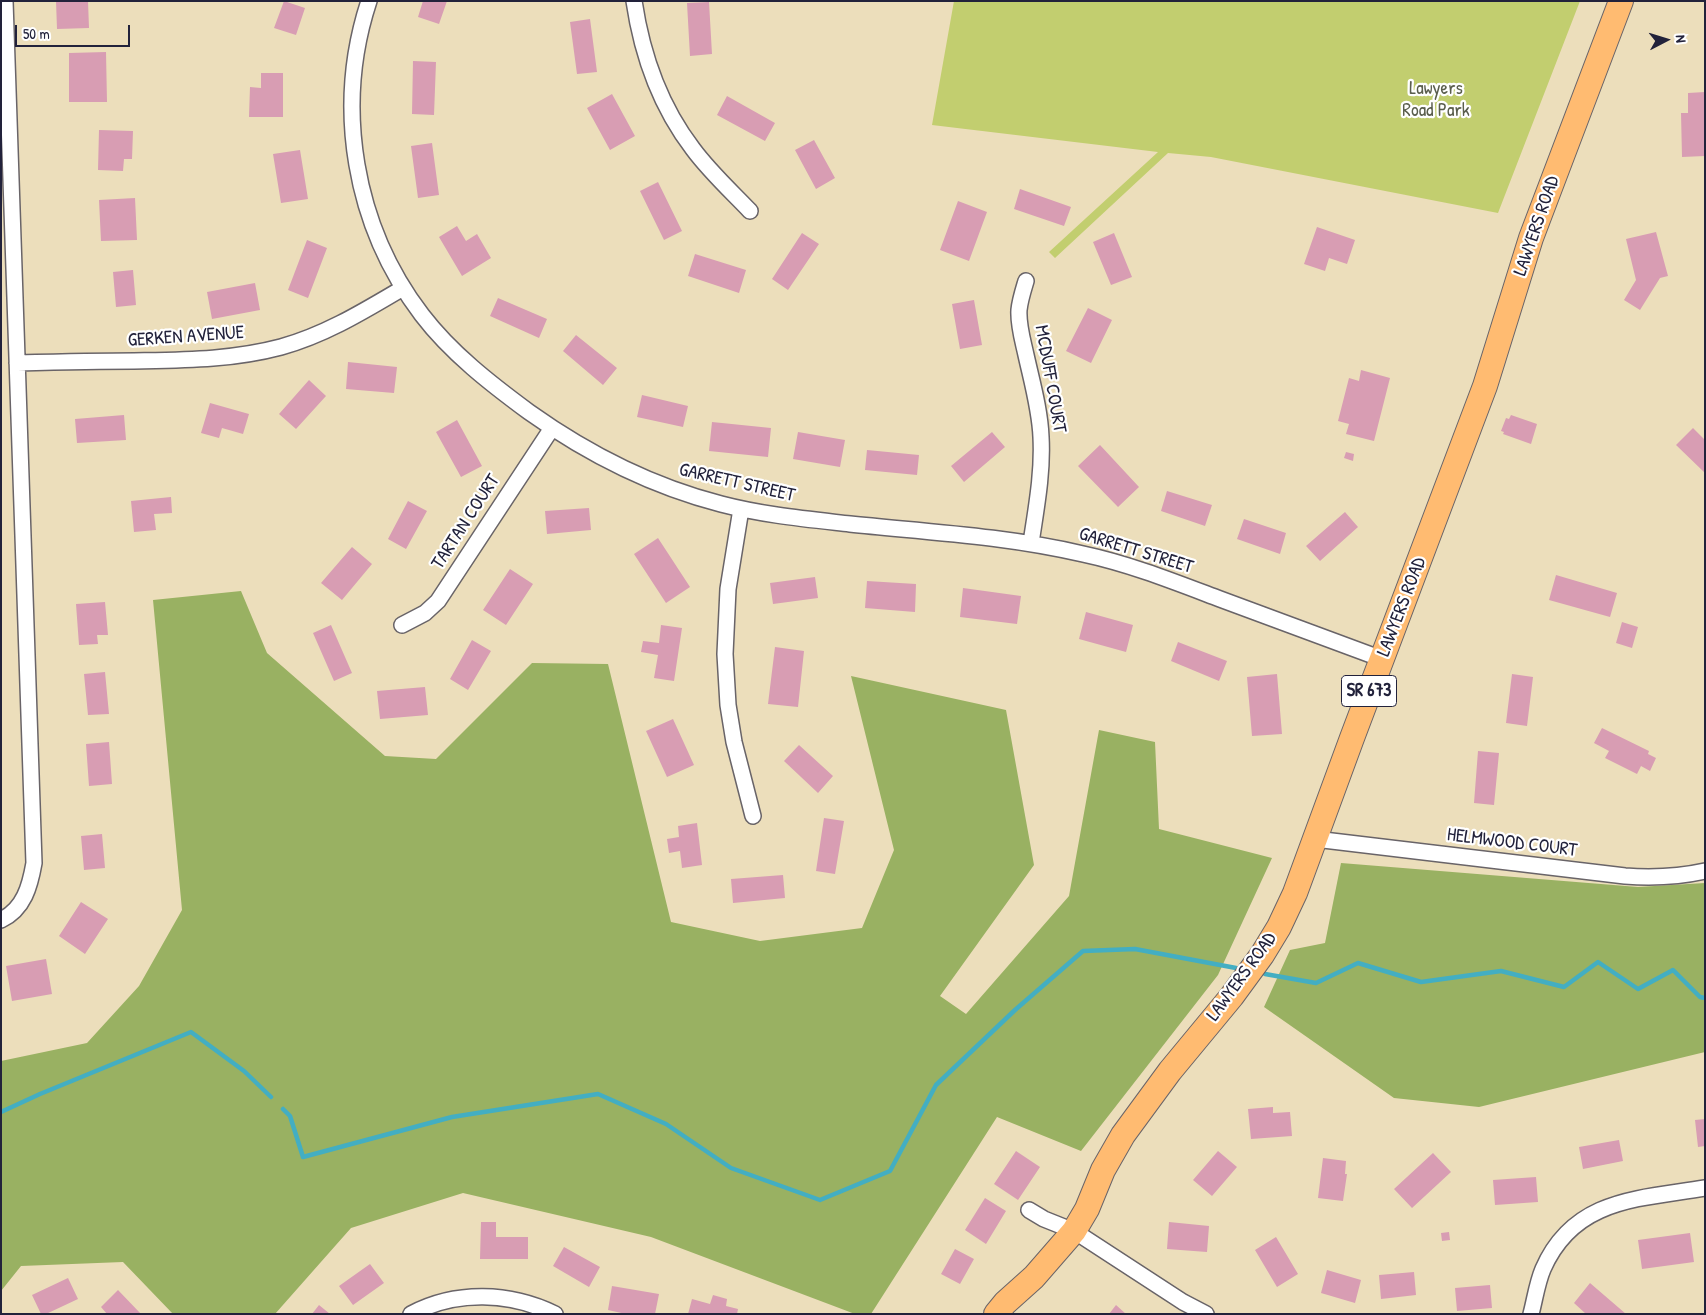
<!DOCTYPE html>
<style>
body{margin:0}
#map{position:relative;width:1706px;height:1315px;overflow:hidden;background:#ecdebb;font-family:"Patrick Hand",sans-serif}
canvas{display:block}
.frame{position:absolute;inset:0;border:2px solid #22223b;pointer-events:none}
.north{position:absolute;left:1641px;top:15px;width:50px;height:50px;-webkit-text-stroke:4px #fff;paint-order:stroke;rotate:85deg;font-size:14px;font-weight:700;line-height:20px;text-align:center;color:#22223b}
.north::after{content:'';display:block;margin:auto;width:18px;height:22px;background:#22223b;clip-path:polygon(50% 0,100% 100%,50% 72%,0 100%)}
.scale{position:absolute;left:15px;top:25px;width:115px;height:22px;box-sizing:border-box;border:2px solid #22223b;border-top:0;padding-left:6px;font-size:15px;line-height:18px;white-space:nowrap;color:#22223b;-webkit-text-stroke:4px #fff;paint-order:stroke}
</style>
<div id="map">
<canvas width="1706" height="1315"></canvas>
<div class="frame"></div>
<div class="north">N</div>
<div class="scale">50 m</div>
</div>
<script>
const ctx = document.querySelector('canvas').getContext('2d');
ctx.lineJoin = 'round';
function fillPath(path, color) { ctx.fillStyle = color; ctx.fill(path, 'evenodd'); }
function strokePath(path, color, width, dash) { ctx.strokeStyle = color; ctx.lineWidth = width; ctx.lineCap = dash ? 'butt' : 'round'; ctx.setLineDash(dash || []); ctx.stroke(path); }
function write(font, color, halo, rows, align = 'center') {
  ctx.font = font + ' "Patrick Hand",sans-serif'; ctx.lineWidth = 4.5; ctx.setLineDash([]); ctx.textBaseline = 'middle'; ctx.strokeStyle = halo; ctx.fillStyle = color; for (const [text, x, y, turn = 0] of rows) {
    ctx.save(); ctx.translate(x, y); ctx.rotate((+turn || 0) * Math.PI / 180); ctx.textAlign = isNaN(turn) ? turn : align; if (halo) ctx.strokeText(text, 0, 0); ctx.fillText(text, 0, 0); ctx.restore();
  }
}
fillPath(new Path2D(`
 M 954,1 L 1580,1 L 1498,213 L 1211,157 L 1168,153 L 1055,258 L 1049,252 L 1158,152 L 932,125 Z`), '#c2ce6f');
fillPath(new Path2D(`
 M 241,591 L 267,653 L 385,756 L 436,759 L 532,663 L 608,664 L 671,922 L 760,941 L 862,928 L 894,850 L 851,676 L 1006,710 L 1034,865 L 940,996 L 966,1014 L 1069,896 L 1099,730 L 1155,742 L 1159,829 L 1272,858 L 1218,975 L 1081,1151 L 997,1117 L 871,1314 L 855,1314 L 651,1237 L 463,1193 L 351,1228 L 275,1314 L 173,1314 L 123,1262 L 21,1266 L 1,1291 L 1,1061 L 87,1043 L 139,986 L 182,910 L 153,600 Z
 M 1341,863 L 1638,887 L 1705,883 L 1705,1052 L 1479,1107 L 1394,1098 L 1264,1007 L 1290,950 L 1325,943 Z`), '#99b162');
strokePath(new Path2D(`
 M 1265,974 L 1316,983 L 1358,963 L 1421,982 L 1501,971 L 1564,987 L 1598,962 L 1638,989 L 1673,970 L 1700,997 L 1705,998
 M 283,1109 L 290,1116 L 303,1157 L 452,1117 L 598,1094 L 666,1124 L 731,1168 L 820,1200 L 890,1171 L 936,1085 L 1015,1010 L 1083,951 L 1135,949 L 1236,968
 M 1,1112 L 40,1094 L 191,1032 L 244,1071 L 271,1097`), '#43aec2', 4.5);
fillPath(new Path2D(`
 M 56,1 L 88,1 L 89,28 L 57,29 Z
 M 284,1 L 305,8 L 296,35 L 274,28 Z
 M 423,1 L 447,1 L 439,24 L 418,17 Z
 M 709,2 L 712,54 L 690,56 L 687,3 Z
 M 590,19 L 597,72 L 577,74 L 570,22 Z
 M 106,52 L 107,102 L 69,102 L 69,53 Z
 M 413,61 L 436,62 L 434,115 L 412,114 Z
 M 261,73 L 283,73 L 283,117 L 249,117 L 250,87 L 261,88 Z
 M 1705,92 L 1705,156 L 1682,157 L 1681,113 L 1688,113 L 1688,93 Z
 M 612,94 L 635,136 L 610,150 L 587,108 Z
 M 727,96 L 775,123 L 765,141 L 717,115 Z
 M 99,130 L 133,131 L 132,159 L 124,159 L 123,171 L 98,170 Z
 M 814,140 L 835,178 L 816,189 L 795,150 Z
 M 432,143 L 439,195 L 418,198 L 411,146 Z
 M 300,150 L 308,199 L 281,203 L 273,154 Z
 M 658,182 L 682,231 L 664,240 L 640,191 Z
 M 1020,189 L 1071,207 L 1064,226 L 1014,209 Z
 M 135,198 L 137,240 L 101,241 L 99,200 Z
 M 958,201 L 987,212 L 969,261 L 940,250 Z
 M 457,226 L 466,241 L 477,234 L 491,258 L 462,276 L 439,237 Z
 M 1317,227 L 1355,240 L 1347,264 L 1329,258 L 1325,271 L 1304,264 Z
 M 1656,232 L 1668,276 L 1660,278 L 1640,310 L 1624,300 L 1636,280 L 1626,239 Z
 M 802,233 L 819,244 L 788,290 L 772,279 Z
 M 1114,233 L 1132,277 L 1111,285 L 1093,242 Z
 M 307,240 L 327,248 L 308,298 L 288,290 Z
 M 695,254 L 746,270 L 739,293 L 688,276 Z
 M 133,270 L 136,305 L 116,307 L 113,272 Z
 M 255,283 L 260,310 L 212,319 L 207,292 Z
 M 498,298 L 547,319 L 539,338 L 490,316 Z
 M 974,300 L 982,345 L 960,349 L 952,304 Z
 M 1088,308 L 1112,320 L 1091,363 L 1066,351 Z
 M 576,335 L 617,368 L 603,385 L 563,351 Z
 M 348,362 L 397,367 L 394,393 L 346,389 Z
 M 1361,370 L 1390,378 L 1374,441 L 1346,434 L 1349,424 L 1338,421 L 1349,378 L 1359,381 Z
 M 309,380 L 326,396 L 296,429 L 279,414 Z
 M 642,395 L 688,406 L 683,427 L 637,417 Z
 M 210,403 L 249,414 L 243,434 L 222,428 L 219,438 L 201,433 Z
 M 124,415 L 126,440 L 77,443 L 75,419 Z
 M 1511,415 L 1537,424 L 1531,444 L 1503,434 L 1504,432 L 1501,431 L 1506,418 L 1509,419 Z
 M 457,420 L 482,466 L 461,477 L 436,432 Z
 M 712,422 L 771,428 L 768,457 L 709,451 Z
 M 1693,428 L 1705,440 L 1705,473 L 1676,445 Z
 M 798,432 L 845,440 L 840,467 L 793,459 Z
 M 992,432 L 1005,447 L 964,482 L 951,466 Z
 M 1100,445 L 1139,487 L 1118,507 L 1078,466 Z
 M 867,450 L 919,455 L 917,475 L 865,470 Z
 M 1346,452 L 1354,454 L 1353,461 L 1344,458 Z
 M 1167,491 L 1212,505 L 1205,526 L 1161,511 Z
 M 171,497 L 172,513 L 154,514 L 156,530 L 134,532 L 131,501 Z
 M 408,501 L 427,511 L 406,549 L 388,539 Z
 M 589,508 L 591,530 L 547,534 L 545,511 Z
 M 1345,512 L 1358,527 L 1320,561 L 1306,546 Z
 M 1244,519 L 1286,533 L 1280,554 L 1237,539 Z
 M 658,538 L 690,587 L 666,603 L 634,554 Z
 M 352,547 L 372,564 L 342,600 L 321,583 Z
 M 510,569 L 533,584 L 506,625 L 483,610 Z
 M 1556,575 L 1617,593 L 1610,617 L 1549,600 Z
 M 815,577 L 818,598 L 773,604 L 770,583 Z
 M 867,581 L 916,584 L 915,612 L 865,608 Z
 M 963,588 L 1021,596 L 1017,624 L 960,617 Z
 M 105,602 L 108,635 L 97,635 L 98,644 L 79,645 L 76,604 Z
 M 1086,612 L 1133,625 L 1126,652 L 1079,639 Z
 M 1622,622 L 1638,627 L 1632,648 L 1616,643 Z
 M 331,625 L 352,673 L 334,681 L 313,633 Z
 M 661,625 L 682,628 L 674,681 L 654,678 L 658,655 L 641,652 L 643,641 L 659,643 Z
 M 472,640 L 491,651 L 468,690 L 450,679 Z
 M 1178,642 L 1227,661 L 1219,681 L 1171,661 Z
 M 775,647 L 804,651 L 798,707 L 768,704 Z
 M 105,672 L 109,714 L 88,715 L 84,674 Z
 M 1277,674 L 1282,734 L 1252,736 L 1247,677 Z
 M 1512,674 L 1533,677 L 1527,726 L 1506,723 Z
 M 425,687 L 428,715 L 380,719 L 377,691 Z
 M 673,719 L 694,765 L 667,777 L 646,731 Z
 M 1602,728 L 1649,751 L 1648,754 L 1656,758 L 1650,771 L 1641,766 L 1637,774 L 1605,758 L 1609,751 L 1594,743 Z
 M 109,742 L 112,784 L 89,786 L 86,744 Z
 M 799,745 L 833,776 L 818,793 L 784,761 Z
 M 1478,751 L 1499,753 L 1494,805 L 1474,803 Z
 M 824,818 L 844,821 L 835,874 L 816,871 Z
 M 697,823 L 702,865 L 682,868 L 680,851 L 669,853 L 667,839 L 679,837 L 678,826 Z
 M 102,834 L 105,868 L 84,870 L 81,836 Z
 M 783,875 L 785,898 L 733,903 L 731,879 Z
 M 81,902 L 108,919 L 85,954 L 59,936 Z
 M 46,959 L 52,994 L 12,1001 L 6,966 Z
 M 1273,1107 L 1273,1113 L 1290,1112 L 1292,1136 L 1251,1139 L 1248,1109 Z
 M 1705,1119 L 1705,1146 L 1698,1147 L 1695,1120 Z
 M 1619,1140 L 1623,1161 L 1583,1169 L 1579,1147 Z
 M 1016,1151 L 1040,1167 L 1018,1200 L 994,1184 Z
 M 1218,1151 L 1237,1167 L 1212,1196 L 1193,1180 Z
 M 1433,1153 L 1451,1172 L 1412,1208 L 1394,1189 Z
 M 1323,1158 L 1346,1161 L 1345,1174 L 1347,1174 L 1343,1201 L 1318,1198 Z
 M 1536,1177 L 1538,1202 L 1495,1205 L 1493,1180 Z
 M 985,1198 L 1006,1211 L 986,1244 L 965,1230 Z
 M 481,1222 L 496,1222 L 496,1237 L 528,1237 L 528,1259 L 480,1259 Z
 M 1169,1222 L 1209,1226 L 1207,1252 L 1167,1249 Z
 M 1449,1232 L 1450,1240 L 1442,1241 L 1441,1233 Z
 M 1690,1233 L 1694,1262 L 1642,1269 L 1638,1240 Z
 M 1276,1237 L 1298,1274 L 1277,1287 L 1255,1250 Z
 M 564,1247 L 600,1267 L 589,1287 L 553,1266 Z
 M 955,1249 L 974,1259 L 960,1284 L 941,1274 Z
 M 370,1264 L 384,1283 L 353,1305 L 339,1286 Z
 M 1327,1270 L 1361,1280 L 1355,1303 L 1321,1293 Z
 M 1414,1272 L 1416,1295 L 1381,1299 L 1379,1275 Z
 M 68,1278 L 78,1299 L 46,1314 L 41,1314 L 32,1295 Z
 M 1590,1283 L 1626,1314 L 1586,1314 L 1574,1303 Z
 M 1490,1285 L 1492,1308 L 1457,1311 L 1455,1288 Z
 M 612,1286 L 659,1294 L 655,1314 L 626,1314 L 608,1310 Z
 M 118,1290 L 141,1314 L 107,1314 L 101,1307 Z
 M 713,1295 L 727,1299 L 726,1306 L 738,1309 L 737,1314 L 688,1314 L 692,1299 L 710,1304 Z
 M 319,1305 L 330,1314 L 312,1314 Z
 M 1116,1305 L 1126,1314 L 1109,1314 Z`), '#d89db3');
const minor = new Path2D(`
 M 369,1 C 334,107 354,226 422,315 C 451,353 491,384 529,412 C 588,454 651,486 721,504 C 763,515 806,519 850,524 C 928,532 1006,536 1083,554 C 1130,564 1175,582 1220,599 C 1274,619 1328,639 1382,659
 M 634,1 C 642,55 660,106 693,149 C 710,172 731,191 750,211
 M 1026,281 C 1023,291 1020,300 1019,310 C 1018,325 1023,341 1026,355 C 1032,382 1040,410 1041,437 C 1043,473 1036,509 1031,543
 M 17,363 C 56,362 95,361 134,361 C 184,360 232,360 281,347 C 325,335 364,311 403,288
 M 741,509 L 728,589 L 725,654 L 728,705 L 734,742 L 753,816
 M 402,625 L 425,613 L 438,601 L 552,428
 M 1315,839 L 1625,876 C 1652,878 1678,877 1705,871
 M 1,920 C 24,909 30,886 34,863 L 5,1
 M 1029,1210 L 1044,1219 L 1074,1231 L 1183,1302 L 1206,1314
 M 411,1314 C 456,1290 510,1292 555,1314
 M 1531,1314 C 1535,1299 1537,1283 1543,1269 C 1574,1198 1639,1199 1705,1188`);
const primary = new Path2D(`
 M 996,1314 L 1005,1303 L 1034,1277 L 1074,1231 L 1087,1209 L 1103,1170 L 1123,1135 L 1170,1071 L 1232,996 L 1262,955 L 1279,927 L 1295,893 L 1352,738 L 1485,386 L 1531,238 L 1621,1`);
strokePath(minor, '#696468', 18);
strokePath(primary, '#696468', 26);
strokePath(minor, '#fff', 15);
strokePath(primary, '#ffbb71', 24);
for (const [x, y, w] of [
 [1369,691,55]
]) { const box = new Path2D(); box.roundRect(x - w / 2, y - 15.5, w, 31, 4); ctx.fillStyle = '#fff'; ctx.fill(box); strokePath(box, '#22223b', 1); }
write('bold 18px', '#22223b', null, [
 ["SR 673",1369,691]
]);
write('19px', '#5a5e4d', '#fff', [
 ["Lawyers",1436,89],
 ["Road Park",1436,111]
]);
write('19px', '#22223b', '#fff', [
 ["LAWYERS ROAD",1537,226,-71],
 ["GERKEN AVENUE",186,337,-4],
 ["MCDUFF COURT",1050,379,80],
 ["GARRETT STREET",737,483,13],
 ["TARTAN COURT",466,522,-57],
 ["GARRETT STREET",1136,551,17],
 ["LAWYERS ROAD",1402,607,-69],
 ["HELMWOOD COURT",1512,843,7],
 ["LAWYERS ROAD",1242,977,-54]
]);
</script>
